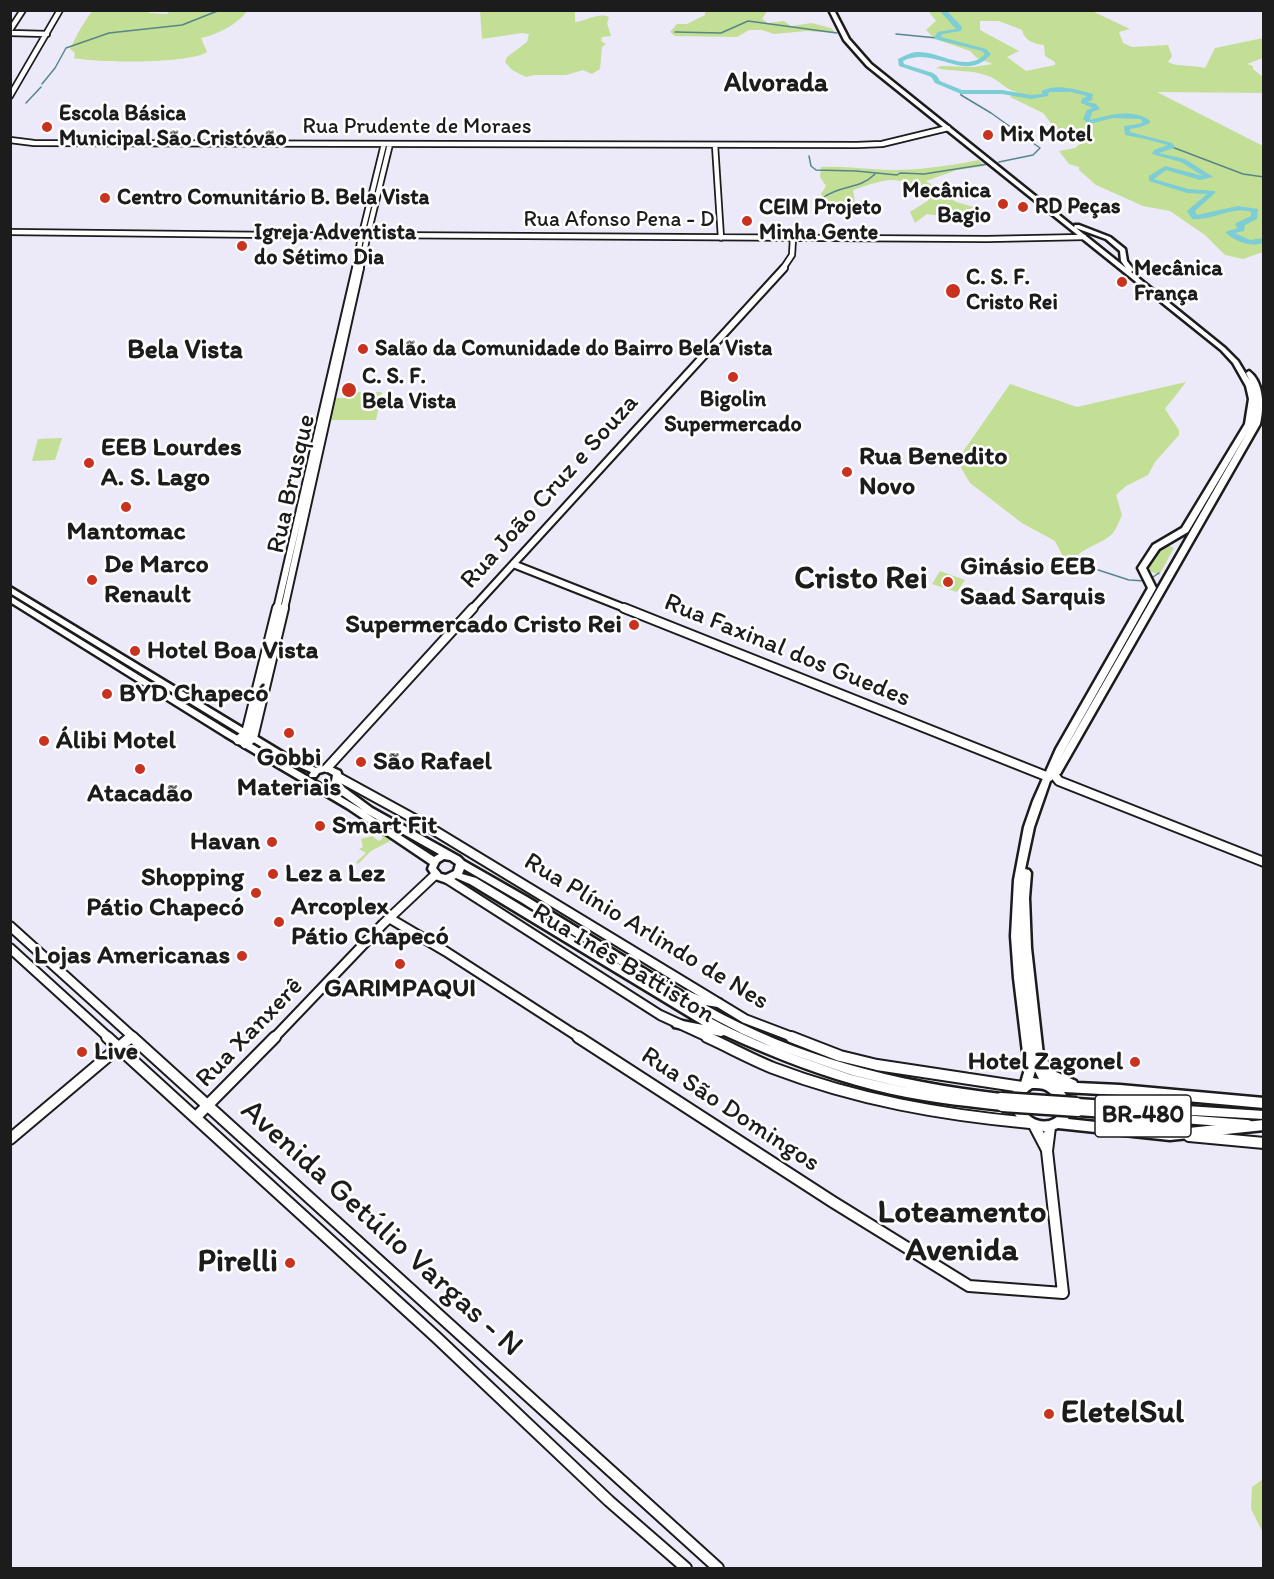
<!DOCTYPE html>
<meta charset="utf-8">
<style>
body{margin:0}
#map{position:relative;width:1274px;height:1579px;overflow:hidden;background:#eceaf9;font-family:Itim,sans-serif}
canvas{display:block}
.frame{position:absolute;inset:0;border:12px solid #1c1c1c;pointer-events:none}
</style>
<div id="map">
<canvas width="1274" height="1579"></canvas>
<div class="frame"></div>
</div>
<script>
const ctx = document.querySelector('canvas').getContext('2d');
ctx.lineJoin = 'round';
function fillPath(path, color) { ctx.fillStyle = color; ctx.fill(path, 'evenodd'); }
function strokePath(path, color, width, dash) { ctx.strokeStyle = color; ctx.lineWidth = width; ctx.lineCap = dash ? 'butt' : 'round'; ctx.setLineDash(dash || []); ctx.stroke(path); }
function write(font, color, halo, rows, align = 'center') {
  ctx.font = font + ' Itim,sans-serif'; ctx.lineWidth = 5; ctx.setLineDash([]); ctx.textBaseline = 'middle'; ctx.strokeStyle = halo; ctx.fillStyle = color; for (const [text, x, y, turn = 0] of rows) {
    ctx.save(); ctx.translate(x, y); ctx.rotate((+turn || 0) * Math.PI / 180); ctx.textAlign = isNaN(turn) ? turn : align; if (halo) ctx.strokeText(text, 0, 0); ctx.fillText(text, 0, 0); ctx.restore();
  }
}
fillPath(new Path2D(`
 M 93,10 L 151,11 L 149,13 L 167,14 L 170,11 L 247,11 C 238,24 217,35 201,38 L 207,52 C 189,64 97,63 74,58 L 75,53 L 70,49 C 76,36 83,23 93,10 Z
 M 480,11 L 575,11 L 575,22 C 587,21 598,12 609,17 L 607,23 L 611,36 L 602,37 L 601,41 L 606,44 L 602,47 L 600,69 L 592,74 L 583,70 L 566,75 L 534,75 L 526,77 L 512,70 L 505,62 L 507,57 L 527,42 L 529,34 L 522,33 L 482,39 Z
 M 767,11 L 762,19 L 768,23 L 784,21 L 791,26 L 812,23 L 831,28 L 836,33 L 806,31 L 774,34 L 762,30 L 749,30 L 737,37 L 675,36 L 670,32 L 677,24 L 687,24 L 705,15 L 705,11 Z
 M 928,11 L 1092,11 L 1130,29 L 1119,32 L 1123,43 L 1132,47 L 1168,45 L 1172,56 L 1168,62 C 1176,67 1194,65 1205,68 L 1215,48 L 1263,38 L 1263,58 L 1247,64 L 1253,66 L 1253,69 L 1263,77 L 1263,93 L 1157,92 L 1263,146 L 1263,252 L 1243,259 L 1225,255 L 1205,235 L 1170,211 L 1143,206 L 1096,185 L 1079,170 L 1079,167 L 1069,164 L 1059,151 L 1075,148 L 1080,144 L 1060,135 L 1043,113 L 1010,97 L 1017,92 C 1005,90 1000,80 988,76 C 970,69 954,72 936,68 L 941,66 L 973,67 L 993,64 L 977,58 L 970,51 L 935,39 L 926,30 L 936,21 ZM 980,21 L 999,21 L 1022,30 C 1024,40 1034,44 1044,45 L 1045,56 L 1055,62 L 1055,65 L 1026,71 L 1007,57 L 1019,51 L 980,30 Z
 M 979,160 L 985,166 L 957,170 L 926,181 L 956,202 L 984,210 L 992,217 L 982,222 L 927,214 L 915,223 L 910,212 L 929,200 C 901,172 889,178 853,190 L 855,203 L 825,202 L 821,194 L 826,186 L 820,177 L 821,167 C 839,166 854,168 872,169 C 908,172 943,167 979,160 Z
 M 1186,382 L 1165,409 L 1179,430 L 1179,435 L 1155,462 L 1148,475 L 1126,486 L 1116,495 L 1122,515 C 1119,521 1117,528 1113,533 C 1101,546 1077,547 1071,566 L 1068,566 L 1055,541 L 1022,523 L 970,483 L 960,466 L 960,456 L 1010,384 L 1077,407 Z
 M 355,392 L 382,392 L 376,420 L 330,420 L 335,398 L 354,398 Z
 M 62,438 L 55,460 L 32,461 L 38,439 Z
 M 1168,545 L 1174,548 L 1159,575 L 1147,570 L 1157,551 Z
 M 940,571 L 965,580 L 957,592 L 932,584 Z
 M 376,829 L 394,839 L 371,851 L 358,864 L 356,862 L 366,853 L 359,849 L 363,847 L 361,839 L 372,836 L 379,841 L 383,838 Z
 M 1263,1479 L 1263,1533 L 1251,1509 L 1252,1487 Z`), '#c3de95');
strokePath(new Path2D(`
 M 675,32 L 721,33 L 748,21 L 837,33
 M 896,34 L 937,38
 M 42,84 L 55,68 L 66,48 L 109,33 L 182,25 L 220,10
 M 961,92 L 961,95 L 991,113 L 1040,148 L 1033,155 L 999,162
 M 26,103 L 41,87
 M 1172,147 L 1243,174 L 1264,177
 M 809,156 L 811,166 L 816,170 L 856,171 L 897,175 L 900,173 L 924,174 L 988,164
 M 824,197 C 843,184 859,190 875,174
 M 1086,566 L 1129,580 L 1146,581
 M 1150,579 L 1159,573`), '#56868b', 1.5);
fillPath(new Path2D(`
 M 939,10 L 946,10 L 962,27 L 961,31 L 942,34 L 941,37 L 986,49 L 991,54 C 965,85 936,45 903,61 L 904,64 L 933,73 L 937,76 L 940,81 L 962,90 L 1002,90 L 1031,95 L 1042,94 L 1042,91 C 1057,83 1077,90 1093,94 L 1092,100 L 1087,102 L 1096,104 L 1100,109 L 1092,112 L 1090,120 C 1108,115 1135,108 1150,121 L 1150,123 L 1141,127 L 1130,129 L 1130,132 L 1172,143 L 1175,147 L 1174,148 L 1159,153 L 1185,159 L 1213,177 L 1200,180 L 1166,170 L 1154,179 L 1188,189 L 1215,191 L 1215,193 L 1195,211 L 1197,215 L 1238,206 L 1258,209 L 1257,219 L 1245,225 L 1244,231 L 1235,233 L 1250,240 L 1264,238 L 1264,243 C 1249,247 1236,242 1225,232 L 1238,228 L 1235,225 L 1236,223 L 1251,216 L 1251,212 C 1231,206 1213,221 1192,219 L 1187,211 L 1207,194 L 1187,193 L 1149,181 L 1149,176 L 1165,166 L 1203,176 L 1181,162 L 1152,154 L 1154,150 L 1168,145 L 1141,138 L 1125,135 L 1124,126 L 1138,124 L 1143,122 L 1140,119 L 1113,118 L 1089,124 L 1083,119 L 1087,110 L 1093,108 L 1081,103 L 1082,99 L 1087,96 L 1071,92 L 1049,92 L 1048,96 L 1031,99 L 1002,94 L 961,94 L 935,83 L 932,78 L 929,76 L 899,66 L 898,59 C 904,56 910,53 916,52 C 939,50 966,74 985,54 L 982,51 L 935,39 L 934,38 L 938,32 L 956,29 Z`), '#7ccdd5');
const secondaryFar3 = new Path2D(`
 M 10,30 L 23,10
 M 10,33 L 47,34
 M 10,96 L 60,10
 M 10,140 L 34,143 L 857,145 L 882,144 L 948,128
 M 715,145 L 721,238
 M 10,232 L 360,236 L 362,238
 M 362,234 L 384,144
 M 368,234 L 390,144
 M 360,236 L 367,233 L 370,235 L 987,239 L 1084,237
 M 355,270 L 361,237
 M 360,270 L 367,238
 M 782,270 L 792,255 L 793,238`);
const secondaryFar2 = new Path2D(`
 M 513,564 L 627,609
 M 277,609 L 356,268
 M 284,609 L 360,268
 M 472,609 L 784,268`);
const secondaryFar1 = new Path2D(`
 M 624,608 L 1046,776
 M 238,740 L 246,733 L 277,608
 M 245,744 L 253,738 L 284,608
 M 327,768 L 473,608
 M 1052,772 L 1059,781 L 1264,862
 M 338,777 L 422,823 L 745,1019 L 795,1038
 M 447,879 L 660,1015 L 710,1038
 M 389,918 L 445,951 L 580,1038
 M 10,926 L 134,1038
 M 10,948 L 109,1038
 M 274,1038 L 383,924 L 435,875`);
const secondary = new Path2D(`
 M 107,1037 L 436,1337 L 609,1501 L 686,1568
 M 132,1037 L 718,1568
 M 578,1037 L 833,1202 L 969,1286 L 1063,1293 L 1047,1151 L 1050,1127
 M 707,1037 C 729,1047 751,1059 773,1068 C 857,1100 942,1115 1030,1123
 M 791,1037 L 840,1056 L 877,1065 L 1022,1087
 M 196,1117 L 275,1037
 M 1034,1125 L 1047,1150
 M 1189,1136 L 1264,1143
 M 10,1139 L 131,1037`);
const primary = new Path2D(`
 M 10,587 L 289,756 L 316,768 L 327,765 L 340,771 L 341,773 L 340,782 L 345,788 L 372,808 L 460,857 L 464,861 L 527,897 L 682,992 L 686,995 L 690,992 L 702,997 L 721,1000 L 723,1003 L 721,1006 L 718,1007 L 705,1005 C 798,1057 896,1082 1001,1094 L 1004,1095 L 1006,1098 L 1003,1102 L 1005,1103 L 1007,1106 L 1005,1109 L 1002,1110 C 959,1105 917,1101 875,1090 C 823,1077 773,1057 724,1035 L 721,1036 L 674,1027 L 672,1024 L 674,1021 L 677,1020 L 703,1025 L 470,884 L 456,878 L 447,883 L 435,879 L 428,869 L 430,864 L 347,808 L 225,736 L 10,602 L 10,596 L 231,732 L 322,785 L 332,781 L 333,775 L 326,771 L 319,773 L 316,777 L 310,777 L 309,775 L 311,772 L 283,760 L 10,593 ZM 335,787 L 339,793 L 363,810 L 329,790 ZM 366,813 L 439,854 L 434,857 ZM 444,859 L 450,860 L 456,864 L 454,871 L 446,875 L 441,874 L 436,868 L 439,862 ZM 464,869 L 521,902 L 640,977 L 476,878 L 462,874 ZM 676,999 L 741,1033 L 772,1047 C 738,1033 708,1018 676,999 ZM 777,1049 L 851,1075 L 919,1091 L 852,1075 Z
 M 1077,1099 L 1264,1111 L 1264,1119 L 1156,1113 L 1248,1120 L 1251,1121 L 1253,1124 L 1251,1127 L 1248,1128 L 1078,1115 L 1075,1114 L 1073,1111 L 1076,1107 L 1074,1106 L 1072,1103 L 1074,1100 Z`);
const highway = new Path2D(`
 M 829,10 L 834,10 L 849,39 L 871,64 L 1074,227 L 1075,225 L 1079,225 L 1110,237 L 1125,249 L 1127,261 L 1134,270 L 1131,272 L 1225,348 L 1238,361 L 1250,381 L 1246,373 L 1249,371 C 1264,382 1264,407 1260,424 L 1060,774 L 1055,775 L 1052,780 L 1050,781 L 1034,827 L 1025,869 L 1029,870 L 1031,873 L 1029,898 L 1031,948 L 1043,1055 L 1056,1072 L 1076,1081 L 1077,1083 L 1120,1085 L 1264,1098 L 1264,1108 L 1120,1095 L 1064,1092 C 1070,1100 1073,1110 1068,1119 L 1170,1130 L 1264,1120 L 1264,1130 L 1170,1140 L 1058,1128 C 1029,1142 993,1103 1021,1083 L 1025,1069 L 1014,978 L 1011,936 L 1014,880 L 1024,827 L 1033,801 L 1056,749 L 1148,588 L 1138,568 L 1153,545 L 1182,528 L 1245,424 L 1249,399 L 1246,386 L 1233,363 L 1221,350 L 867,66 L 844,40 ZM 1076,228 L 1106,239 L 1120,251 L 1121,261 L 1126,268 ZM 1248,431 L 1058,762 L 1156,588 L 1146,568 L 1159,549 L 1188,532 ZM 1035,1071 L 1039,1079 L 1033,1078 ZM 1032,1088 C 1037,1088 1042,1088 1046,1090 C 1056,1096 1068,1111 1054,1119 C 1034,1130 1008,1102 1032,1088 Z`);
strokePath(secondaryFar3, '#1c1c1c', 8);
strokePath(secondaryFar2, '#1c1c1c', 10);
strokePath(secondaryFar1, '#1c1c1c', 12);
strokePath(secondary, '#1c1c1c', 14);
strokePath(primary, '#1c1c1c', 5);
strokePath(highway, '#1c1c1c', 5);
strokePath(secondaryFar3, '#fff', 4.5);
strokePath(secondaryFar2, '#fff', 6);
strokePath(secondaryFar1, '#fff', 8);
strokePath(secondary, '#fff', 10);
fillPath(primary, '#fff');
fillPath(highway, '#fff');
const primaryBridge = new Path2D(`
 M 1001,1098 L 1077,1103
 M 1002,1106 L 1078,1111`);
strokePath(primaryBridge, '#1c1c1c', 15, []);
strokePath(primaryBridge, '#fff', 10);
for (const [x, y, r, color] of [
 [47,127,6,"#c8321e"],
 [988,135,6,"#c8321e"],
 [105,198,6,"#c8321e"],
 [1003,204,6,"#c8321e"],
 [1023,207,6,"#c8321e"],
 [747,221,6,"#c8321e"],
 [242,246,6,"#c8321e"],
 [1122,282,6,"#c8321e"],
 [953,291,8,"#c8321e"],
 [363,349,6,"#c8321e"],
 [733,377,6,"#c8321e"],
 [349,390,8,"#c8321e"],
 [89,463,6,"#c8321e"],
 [847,472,6,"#c8321e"],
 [126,507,6,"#c8321e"],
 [92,580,6,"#c8321e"],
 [948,582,6,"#c8321e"],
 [634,625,6,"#c8321e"],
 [135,651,6,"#c8321e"],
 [107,694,6,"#c8321e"],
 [289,733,6,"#c8321e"],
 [44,741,6,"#c8321e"],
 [361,762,6,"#c8321e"],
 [140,769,6,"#c8321e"],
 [320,826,6,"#c8321e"],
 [272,842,6,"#c8321e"],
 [273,874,6,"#c8321e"],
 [256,893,6,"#c8321e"],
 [279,922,6,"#c8321e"],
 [242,956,6,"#c8321e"],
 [400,964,6,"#c8321e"],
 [82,1052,6,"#c8321e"],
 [1135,1062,6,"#c8321e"],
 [290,1263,6,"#c8321e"],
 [1049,1414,6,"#c8321e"]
]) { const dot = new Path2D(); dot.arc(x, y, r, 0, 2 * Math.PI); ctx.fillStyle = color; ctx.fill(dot); strokePath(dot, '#fff', 2); }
write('bold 22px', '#1c1c1c', '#fff', [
 ["Escola Básica",59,114],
 ["Municipal São Cristóvão",59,139],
 ["Mix Motel",1000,135],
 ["Mecânica",991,191,"right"],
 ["Bagio",991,216,"right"],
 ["Centro Comunitário B. Bela Vista",117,198],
 ["RD Peças",1035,207],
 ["CEIM Projeto",759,208],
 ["Minha Gente",759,233],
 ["Igreja Adventista",254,233],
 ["do Sétimo Dia",254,258],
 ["Mecânica",1134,269],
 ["França",1134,294],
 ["C. S. F.",966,278],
 ["Cristo Rei",966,303],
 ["Salão da Comunidade do Bairro Bela Vista",375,349],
 ["C. S. F.",362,377],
 ["Bela Vista",362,402],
 ["Bigolin",733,400,"center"],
 ["Supermercado",733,425,"center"]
], 'left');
write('22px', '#1c1c1c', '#fff', [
 ["Rua Prudente de Moraes",417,127],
 ["Rua Afonso Pena - D",619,220]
]);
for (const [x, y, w] of [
 [1143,1116,96]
]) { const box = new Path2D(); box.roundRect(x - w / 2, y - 21, w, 42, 4.5); ctx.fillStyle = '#fff'; ctx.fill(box); strokePath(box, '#1c1c1c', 1.5); }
write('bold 24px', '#1c1c1c', null, [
 ["BR-480",1143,1116]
]);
write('bold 26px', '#1c1c1c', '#fff', [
 ["EEB Lourdes",101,448],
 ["A. S. Lago",101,478],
 ["Rua Benedito",859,457],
 ["Novo",859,487],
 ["Mantomac",126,532,"center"],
 ["De Marco",104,565],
 ["Renault",104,595],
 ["Ginásio EEB",960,567],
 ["Saad Sarquis",960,597],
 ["Supermercado Cristo Rei",622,625,"right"],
 ["Hotel Boa Vista",147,651],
 ["BYD Chapecó",119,694],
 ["Álibi Motel",56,741],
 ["Gobbi",289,758,"center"],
 ["Materiais",289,788,"center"],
 ["São Rafael",373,762],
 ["Atacadão",140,794,"center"],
 ["Smart Fit",332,826],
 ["Havan",260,842,"right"],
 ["Lez a Lez",285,874],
 ["Shopping",244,878,"right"],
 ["Pátio Chapecó",244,908,"right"],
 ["Arcoplex",291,907],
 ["Pátio Chapecó",291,937],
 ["Lojas Americanas",230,956,"right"],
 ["GARIMPAQUI",400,989,"center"],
 ["Live",94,1052],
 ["Hotel Zagonel",1123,1062,"right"]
], 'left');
write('26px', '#1c1c1c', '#fff', [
 ["Rua Brusque",292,484,-77],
 ["Rua João Cruz e Souza",550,492,-48],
 ["Rua Faxinal dos Guedes",787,651,22],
 ["Rua Plínio Arlindo de Nes",646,932,31],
 ["Rua Inês Battiston",623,964,31],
 ["Rua Xanxerê",250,1033,-46],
 ["Rua São Domingos",730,1110,33]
]);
write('bold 27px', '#1c1c1c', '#fff', [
 ["Alvorada",776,84],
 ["Bela Vista",185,351]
]);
write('bold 32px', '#1c1c1c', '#fff', [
 ["Cristo Rei",861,580]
]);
write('32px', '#1c1c1c', '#fff', [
 ["Avenida Getúlio Vargas - N",381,1229,42]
]);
write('bold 32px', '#1c1c1c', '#fff', [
 ["Pirelli",278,1263],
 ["EletelSul",1061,1414,"left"]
], 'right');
write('bold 33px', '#1c1c1c', '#fff', [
 ["Loteamento",962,1214],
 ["Avenida",962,1252]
]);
</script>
